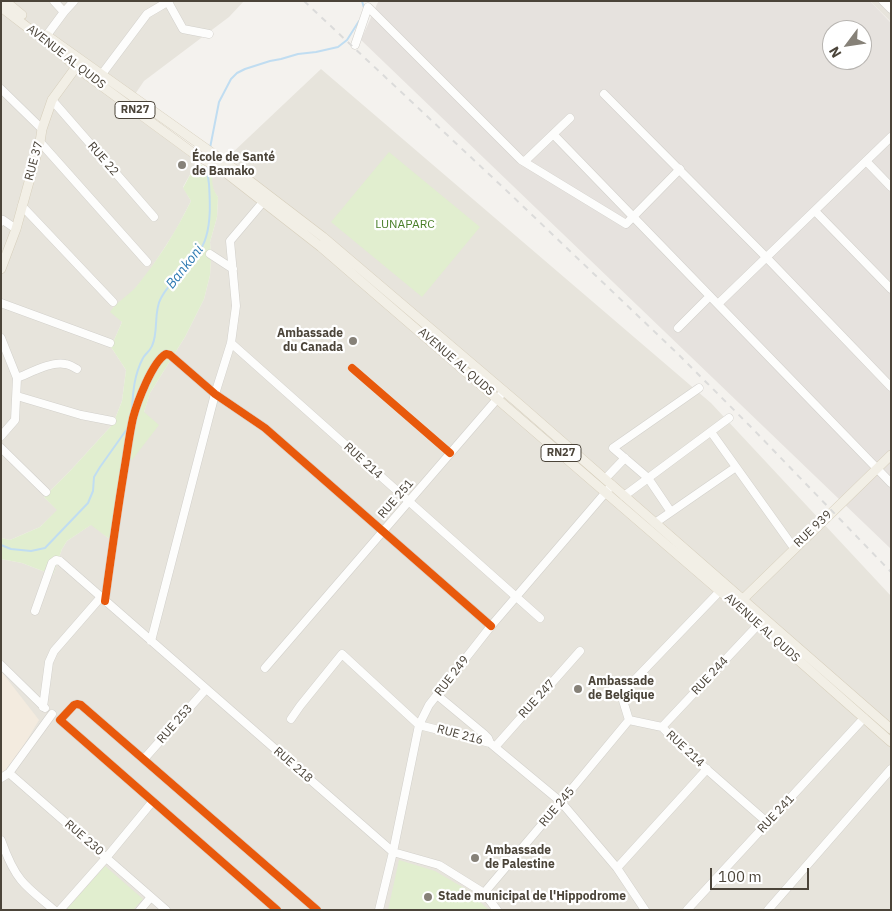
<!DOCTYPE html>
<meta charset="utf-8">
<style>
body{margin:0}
#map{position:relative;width:892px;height:911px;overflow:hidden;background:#f4f2ee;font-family:"IBM Plex Sans",sans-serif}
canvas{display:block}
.frame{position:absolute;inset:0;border:2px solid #4b4439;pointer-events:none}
.north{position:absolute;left:822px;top:20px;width:50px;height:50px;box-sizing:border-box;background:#fff;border:1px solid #b7b4b0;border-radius:50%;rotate:239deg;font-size:14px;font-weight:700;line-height:20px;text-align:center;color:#4b4439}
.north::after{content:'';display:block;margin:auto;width:18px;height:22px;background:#868178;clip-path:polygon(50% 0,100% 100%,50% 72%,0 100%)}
.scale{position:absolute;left:710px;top:868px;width:99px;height:22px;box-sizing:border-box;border:2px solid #4b4439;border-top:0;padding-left:6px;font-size:15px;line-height:18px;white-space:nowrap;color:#4b4439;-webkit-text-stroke:4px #fff;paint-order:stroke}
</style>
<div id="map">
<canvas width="892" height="911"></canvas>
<div class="frame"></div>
<div class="north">N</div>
<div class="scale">100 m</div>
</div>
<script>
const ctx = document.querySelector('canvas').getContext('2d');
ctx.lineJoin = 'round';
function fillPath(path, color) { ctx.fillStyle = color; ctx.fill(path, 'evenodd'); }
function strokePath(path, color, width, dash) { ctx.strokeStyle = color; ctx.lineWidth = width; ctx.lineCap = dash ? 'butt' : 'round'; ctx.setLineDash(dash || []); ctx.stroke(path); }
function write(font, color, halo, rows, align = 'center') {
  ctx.font = font + ' "IBM Plex Sans",sans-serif'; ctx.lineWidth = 4.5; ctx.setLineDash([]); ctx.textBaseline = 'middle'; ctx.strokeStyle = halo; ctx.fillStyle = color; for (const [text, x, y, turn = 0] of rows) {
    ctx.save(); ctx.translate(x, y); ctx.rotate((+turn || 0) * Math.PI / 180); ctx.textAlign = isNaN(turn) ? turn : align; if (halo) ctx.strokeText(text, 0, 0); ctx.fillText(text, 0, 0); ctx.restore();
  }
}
fillPath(new Path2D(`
 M 1,1 L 244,1 L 229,17 L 144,81 L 125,109 L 197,162 L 183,187 L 191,201 L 176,230 L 150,270 L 131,294 L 113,308 L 122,322 L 111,347 L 126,370 L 122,401 L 113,424 L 70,471 L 44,497 L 58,510 L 40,527 L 10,540 L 1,538 Z
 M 870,1 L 891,1 L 891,22 Z
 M 321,69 L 711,403 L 891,596 L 891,910 L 1,910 L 1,559 L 22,563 L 53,575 L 62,549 L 67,541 L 92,524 L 108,538 L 127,457 L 144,412 L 150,393 L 185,337 L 204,299 L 210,275 L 211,259 L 210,242 L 217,217 L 218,197 L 214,192 L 212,185 L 212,172 Z`), '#e7e4dc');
fillPath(new Path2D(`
 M 1,671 L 39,720 L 9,770 L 1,775 Z`), '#f3ebdf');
fillPath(new Path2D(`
 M 379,1 L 870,1 L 891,23 L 891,549 L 361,40 L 377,4 ZM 832,30 L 862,30 L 862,60 L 832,60 Z`), '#e6e2de');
fillPath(new Path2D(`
 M 389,152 L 480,227 L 422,297 L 331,222 Z
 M 197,162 L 212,172 C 212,182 212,189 218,197 L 217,217 L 210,242 L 211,259 L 210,275 L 204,299 L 185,337 L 150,393 L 144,412 L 159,425 L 132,460 L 127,457 L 111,537 L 108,538 L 91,525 L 67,541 L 62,549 L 53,575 L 22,563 L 1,559 L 1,538 L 10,540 L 40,527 L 57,510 L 44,497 L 70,471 L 113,424 L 122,401 L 126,370 L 111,347 L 122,322 L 110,312 C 116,302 128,296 136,287 C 158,260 175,233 191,201 L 183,188 Z
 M 399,860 L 435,871 L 464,888 L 489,910 L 388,910 Z
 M 105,866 L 143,899 L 133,910 L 66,910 Z`), '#e1eecf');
strokePath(new Path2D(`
 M 362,1 L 364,8
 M 210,148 L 219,102 L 231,79 L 237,73 L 245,69 L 270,61 L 281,59 L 298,54 L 316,52 L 338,47 L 347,40 L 359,21
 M 132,410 C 133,392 134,375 143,358 C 145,354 150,351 152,346 C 159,331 153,312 161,298 C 173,275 199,262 206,237 C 211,221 210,201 209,184 C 208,178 207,171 208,165
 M 1,545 L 11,549 L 31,551 L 45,548 L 88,503 L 93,491 L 94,477 L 100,467 L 127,429`), '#c0ddf1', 2);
const minor = new Path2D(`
 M 54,1 L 64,12
 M 883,1 L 891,9
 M 168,2 L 183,29 L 209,34
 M 47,35 L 64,12 L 74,1
 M 355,45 L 368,7 L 521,160 L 626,224 L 680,169
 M 102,74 L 147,14 L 169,1
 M 1,89 L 42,129
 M 604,94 L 766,257 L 891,387
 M 52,100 L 154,217
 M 553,134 L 891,483
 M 40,142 L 147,262
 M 866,161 L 891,187
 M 524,162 L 570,118
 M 22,206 L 113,302
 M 815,211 L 891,289
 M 1,222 L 3,220 L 16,229
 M 210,254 L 233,269
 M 1,303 L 110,343
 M 718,304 L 891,137
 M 678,328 L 710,296
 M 1,338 L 17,378 L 15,420 L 1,436
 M 231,343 L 540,618
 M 17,378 C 30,373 51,361 65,364 C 69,364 73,367 77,369
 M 17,396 L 81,415 L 112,421
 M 711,432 L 794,548
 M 1,448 L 46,492
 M 605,479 L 625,458
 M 624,496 L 729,418
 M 671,512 L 648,478 L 613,448 L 699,388
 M 655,523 L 736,467
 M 105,601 C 111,557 117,514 124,471 C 127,454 129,436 133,418 C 137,403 152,362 166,354 L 170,355 L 215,394 L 265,428 L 491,626
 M 35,611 L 52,563 L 56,560 L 60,561 L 393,852 L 439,865 L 484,893 L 497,910
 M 151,641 L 215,394 L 231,343 L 236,306 L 230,241 L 263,202
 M 1,665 L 45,708
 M 265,668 L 504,391
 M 608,681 L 621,694 L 629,720 L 662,727 L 679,745 L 768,823
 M 621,694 L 720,591
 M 437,695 L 484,734 L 488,738 L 490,743
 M 43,707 L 49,662 L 54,651 L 101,597
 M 291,719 L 300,706 L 342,654 L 419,725 L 490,743 L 561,802 L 617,868 L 645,910
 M 662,727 L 758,625
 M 495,747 L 580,651
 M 144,759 L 206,689
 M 9,773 L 166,910
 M 1,778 L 9,773 L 52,714
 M 1,840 C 6,854 12,869 21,880 C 30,891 43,900 54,910
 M 617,868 L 707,769
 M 484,893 L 561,802 L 629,720
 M 60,910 L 106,858 L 153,801
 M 140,910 L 151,897
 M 277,910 L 60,720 L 74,705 L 77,704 L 81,705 L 317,910
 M 379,910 L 393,852 L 419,725 L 429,705 L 491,626 L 612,485
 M 687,910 L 864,718
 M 768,910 L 891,769`);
const major = new Path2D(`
 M 5,1 L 22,15
 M 1,7 L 58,51 L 76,67 L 193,153 L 225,172 L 321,247 L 736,605 L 891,742
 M 46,35 L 229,165 L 323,237 L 518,403 L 891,729
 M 1,269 L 16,229 L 40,142 L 42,129 L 52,100 L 79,63
 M 739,603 L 891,455`);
strokePath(minor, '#d2d0cb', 9);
strokePath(major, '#d6cebb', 10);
strokePath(minor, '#fdfdfc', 8);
strokePath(major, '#f2efe6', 9);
strokePath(new Path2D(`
 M 304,1 L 508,192 L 679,355 L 750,426 L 891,572`), '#dbdbda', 2, [6, 6]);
strokePath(new Path2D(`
 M 352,368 L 450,453
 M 105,601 C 111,557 117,514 124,471 C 127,454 129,436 133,418 C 137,403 152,362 166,354 L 170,355 L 215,394 L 265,428 L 491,626
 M 277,910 L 60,720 L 74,705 L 77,704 L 81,705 L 317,910`), '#e8590c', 8);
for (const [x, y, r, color] of [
 [182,165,5,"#868178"],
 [353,341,5,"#868178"],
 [578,689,5,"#868178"],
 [475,858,5,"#868178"],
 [428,897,5,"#868178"]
]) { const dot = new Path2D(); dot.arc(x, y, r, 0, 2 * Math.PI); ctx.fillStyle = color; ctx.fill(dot); strokePath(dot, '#fff', 2); }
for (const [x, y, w] of [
 [135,110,40],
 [561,453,40]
]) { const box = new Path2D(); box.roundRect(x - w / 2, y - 8.5, w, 17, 4); ctx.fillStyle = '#fff'; ctx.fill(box); strokePath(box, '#4b4439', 1); }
write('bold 11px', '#4b4439', null, [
 ["RN27",135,110],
 ["RN27",561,453]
]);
write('12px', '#4b4439', '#fff', [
 ["AVENUE AL QUDS",66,57,38],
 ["RUE 22",103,159,49],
 ["RUE 37",34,161,-75],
 ["AVENUE AL QUDS",456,362,41],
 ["RUE 214",363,461,42],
 ["RUE 251",396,499,-49],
 ["RUE 939",813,529,-44],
 ["AVENUE AL QUDS",762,628,42],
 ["RUE 249",452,676,-52],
 ["RUE 244",710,676,-47],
 ["RUE 247",537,699,-48],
 ["RUE 253",175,724,-49],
 ["RUE 216",460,735,15],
 ["RUE 214",685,749,43],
 ["RUE 218",293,765,41],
 ["RUE 245",557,807,-50],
 ["RUE 241",776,814,-47],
 ["RUE 230",84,838,41]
]);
write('bold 12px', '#4b4439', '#fff', [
 ["École de Santé",192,158],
 ["de Bamako",192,172],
 ["Ambassade",343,334,"right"],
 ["du Canada",343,348,"right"],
 ["Ambassade",588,682],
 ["de Belgique",588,696],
 ["Ambassade",485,851],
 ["de Palestine",485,865],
 ["Stade municipal de l'Hippodrome",438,897]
], 'left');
write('12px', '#4a7f2a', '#fff', [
 ["LUNAPARC",405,225]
]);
write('italic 14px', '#2e7ab2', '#fff', [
 ["Bankoni",185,267,-52]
]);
</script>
